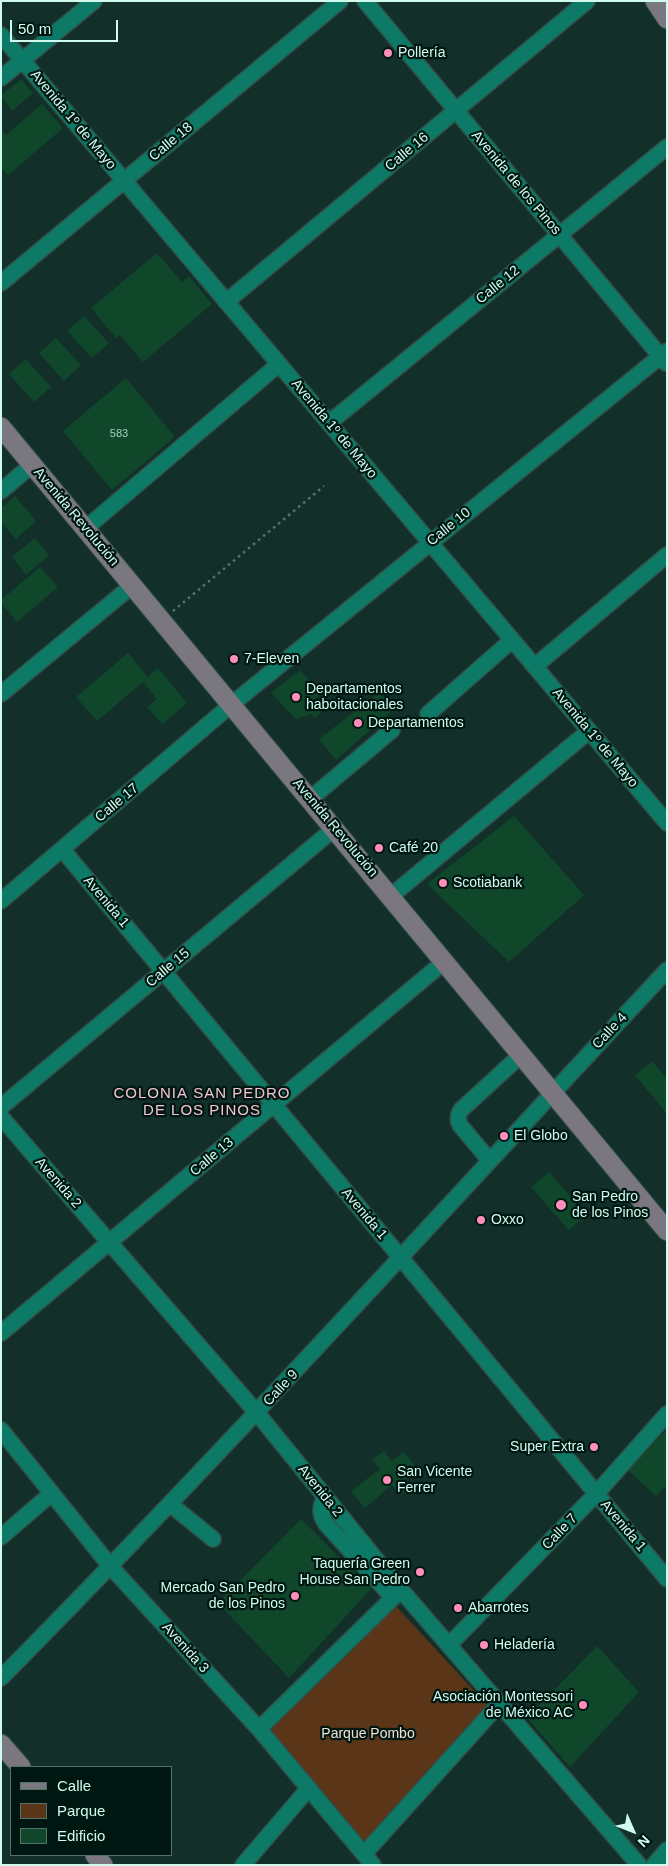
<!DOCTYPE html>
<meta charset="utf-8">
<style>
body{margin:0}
#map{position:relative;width:668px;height:1866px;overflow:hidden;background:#122f29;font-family:Arial,sans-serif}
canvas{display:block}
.frame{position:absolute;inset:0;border:2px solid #d0fcef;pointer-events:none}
.legend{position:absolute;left:10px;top:1766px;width:162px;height:90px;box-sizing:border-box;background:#001711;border:1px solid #53736a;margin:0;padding:6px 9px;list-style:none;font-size:15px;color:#d0fcef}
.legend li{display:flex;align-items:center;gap:10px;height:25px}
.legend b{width:25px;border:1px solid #53736a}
.north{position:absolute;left:608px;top:1806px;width:50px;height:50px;-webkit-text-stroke:4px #001711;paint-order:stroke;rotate:134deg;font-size:14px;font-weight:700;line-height:20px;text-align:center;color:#d0fcef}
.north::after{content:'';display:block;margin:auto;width:18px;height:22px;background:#d0fcef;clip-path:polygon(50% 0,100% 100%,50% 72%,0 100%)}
.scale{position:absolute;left:10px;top:20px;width:108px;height:22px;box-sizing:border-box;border:2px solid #d0fcef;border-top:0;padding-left:6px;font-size:15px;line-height:18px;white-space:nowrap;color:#d0fcef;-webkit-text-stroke:4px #001711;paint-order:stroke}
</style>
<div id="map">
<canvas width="668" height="1866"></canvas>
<div class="frame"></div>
<ul class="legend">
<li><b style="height:6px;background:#7a7781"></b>Calle</li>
<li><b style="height:14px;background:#5a3518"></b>Parque</li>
<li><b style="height:14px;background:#10472b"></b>Edificio</li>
</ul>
<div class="north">N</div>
<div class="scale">50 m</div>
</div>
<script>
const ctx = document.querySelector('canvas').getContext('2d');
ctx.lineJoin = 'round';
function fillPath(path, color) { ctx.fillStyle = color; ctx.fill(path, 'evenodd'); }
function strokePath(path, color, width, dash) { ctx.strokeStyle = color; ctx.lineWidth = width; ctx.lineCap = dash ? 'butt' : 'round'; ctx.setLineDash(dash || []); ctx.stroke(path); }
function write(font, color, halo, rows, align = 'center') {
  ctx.font = font + ' Arial,sans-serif'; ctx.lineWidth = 4.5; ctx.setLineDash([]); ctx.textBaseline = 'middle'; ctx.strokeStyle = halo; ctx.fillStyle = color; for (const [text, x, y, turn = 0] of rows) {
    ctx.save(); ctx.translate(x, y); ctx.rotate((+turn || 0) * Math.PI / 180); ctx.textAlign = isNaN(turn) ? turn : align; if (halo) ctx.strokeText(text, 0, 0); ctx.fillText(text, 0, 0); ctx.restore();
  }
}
fillPath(new Path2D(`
 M 393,1603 L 491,1709 L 365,1847 L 267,1731 Z`), '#5a3518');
fillPath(new Path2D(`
 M 21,79 L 33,93 L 12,111 L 1,96 Z
 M 42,104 L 63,128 L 8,175 L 1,168 L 1,129 L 6,135 Z
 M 157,253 L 182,282 L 189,276 L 212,304 L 143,362 L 120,335 L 116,338 L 91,308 Z
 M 84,316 L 109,343 L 92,358 L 67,331 Z
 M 56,338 L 81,365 L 64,381 L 39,353 Z
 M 26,359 L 51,387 L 34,402 L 9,374 Z
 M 126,378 L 175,437 L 112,490 L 63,431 Z
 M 15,496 L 36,521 L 16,539 L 1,522 L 1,508 Z
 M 35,538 L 49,555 L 26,575 L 12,557 Z
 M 40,567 L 58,587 L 17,622 L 1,603 L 1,600 Z
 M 128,653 L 148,677 L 158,668 L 187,703 L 162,724 L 147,707 L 157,699 L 143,682 L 97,721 L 76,697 Z
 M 300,670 L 321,694 L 314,700 L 324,709 L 315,718 L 311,714 L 296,719 L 271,693 Z
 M 380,692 L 395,708 L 336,760 L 319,739 Z
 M 514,816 L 584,895 L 509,962 L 427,884 Z
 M 652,1061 L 667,1079 L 667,1114 L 635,1075 Z
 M 549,1172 L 586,1215 L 569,1230 L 531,1187 Z
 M 667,1429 L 667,1485 L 656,1496 L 628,1470 Z
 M 384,1451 L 392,1461 L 404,1452 L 415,1466 L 404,1475 L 412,1487 L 400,1495 L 392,1485 L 365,1508 L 351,1491 L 380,1469 L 372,1460 Z
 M 301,1519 L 371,1589 L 289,1678 L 218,1603 Z
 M 597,1646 L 639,1692 L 570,1767 L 527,1718 Z`), '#10472b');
const minor = new Path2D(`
 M 365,1 L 666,363
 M 1,35 L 667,823
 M 1,78 L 94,1
 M 1,283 L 340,1
 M 226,302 L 587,1
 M 329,423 L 667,147
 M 1,491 L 33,464
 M 86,528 L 279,364
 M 535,666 L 667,555
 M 1,694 L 133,585
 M 428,714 L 512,640
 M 310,799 L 392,730
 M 62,849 L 667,1579
 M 391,896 L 589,731
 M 1,901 L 232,704 L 667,351
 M 1,1107 L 335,828
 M 1,1117 L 257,1413 L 401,1590 L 639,1865
 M 490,1161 L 460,1125 C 457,1119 458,1115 461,1110 L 522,1054
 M 1,1333 L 445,961
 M 1,1430 L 111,1567 L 259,1729 L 373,1865
 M 325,1496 C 320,1508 319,1513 326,1524 L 393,1598
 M 170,1504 L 213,1539
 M 1,1537 L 52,1493
 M 449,1645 L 596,1494 L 667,1414
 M 1,1678 C 229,1447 446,1207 667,970
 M 259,1729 L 401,1590
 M 364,1854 L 500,1703
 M 243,1865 L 309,1788
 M 654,1865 L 667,1850`);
const major = new Path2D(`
 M 655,1 L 667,19
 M 1,427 L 667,1231
 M 1,1744 L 21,1767
 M 95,1855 L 103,1865`);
strokePath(minor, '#324e46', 18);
strokePath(major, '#324e46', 21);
strokePath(new Path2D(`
 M 173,611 L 324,486`), '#54776e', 2.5, [2.5, 4]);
strokePath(minor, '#0d7a67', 15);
strokePath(major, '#7a7781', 19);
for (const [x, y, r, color] of [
 [388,53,5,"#ff8eba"],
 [234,659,5,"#ff8eba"],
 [296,697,5,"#ff8eba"],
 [358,723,5,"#ff8eba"],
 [379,848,5,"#ff8eba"],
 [443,883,5,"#ff8eba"],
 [504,1136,5,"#ff8eba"],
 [561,1205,6,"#ff8eba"],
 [481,1220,5,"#ff8eba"],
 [594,1447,5,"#ff8eba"],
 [387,1480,5,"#ff8eba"],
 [420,1572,5,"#ff8eba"],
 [295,1596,5,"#ff8eba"],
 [458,1608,5,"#ff8eba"],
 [484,1645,5,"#ff8eba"],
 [583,1705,5,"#ff8eba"]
]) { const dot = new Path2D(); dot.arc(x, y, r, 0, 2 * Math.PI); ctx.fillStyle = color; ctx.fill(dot); strokePath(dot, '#001711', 2); }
write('11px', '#a0cfbe', null, [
 ["583",119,434]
]);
write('14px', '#d0fcef', '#001711', [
 ["Pollería",398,53],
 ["7-Eleven",244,659],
 ["Departamentos",306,689],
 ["haboitacionales",306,705],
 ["Departamentos",368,723],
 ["Café 20",389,848],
 ["Scotiabank",453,883],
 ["El Globo",514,1136],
 ["San Pedro",572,1197],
 ["de los Pinos",572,1213],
 ["Oxxo",491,1220],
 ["Super Extra",584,1447,"right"],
 ["San Vicente",397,1472],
 ["Ferrer",397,1488],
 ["Taquería Green",410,1564,"right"],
 ["House San Pedro",410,1580,"right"],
 ["Mercado San Pedro",285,1588,"right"],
 ["de los Pinos",285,1604,"right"],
 ["Abarrotes",468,1608],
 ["Heladería",494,1645],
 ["Asociación Montessori",573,1697,"right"],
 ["de México AC",573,1713,"right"]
], 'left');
write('14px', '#d0fcef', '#001711', [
 ["Avenida 1º de Mayo",73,120,50],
 ["Calle 18",171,142,-40],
 ["Calle 16",407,152,-40],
 ["Avenida de los Pinos",516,183,50],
 ["Calle 12",498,285,-39],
 ["Avenida 1º de Mayo",334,429,50],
 ["Avenida Revolución",76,517,50],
 ["Calle 10",449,527,-39],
 ["Avenida 1º de Mayo",595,738,50],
 ["Calle 17",117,803,-40],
 ["Avenida Revolución",335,828,50],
 ["Avenida 1",106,902,50],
 ["Calle 15",168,968,-40],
 ["Calle 4",610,1031,-47],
 ["Calle 13",212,1157,-40],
 ["Avenida 2",58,1183,49],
 ["Avenida 1",364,1214,50],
 ["Calle 9",281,1388,-47],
 ["Avenida 2",320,1491,51],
 ["Avenida 1",623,1526,50],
 ["Calle 7",560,1532,-46],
 ["Avenida 3",185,1648,48]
]);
write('14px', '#f3dfd2', '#001711', [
 ["Parque Pombo",368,1734]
]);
ctx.letterSpacing = '1px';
write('15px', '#f5c4d4', '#001711', [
 ["COLONIA SAN PEDRO",202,1094],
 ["DE LOS PINOS",202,1111]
]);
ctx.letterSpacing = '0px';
</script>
